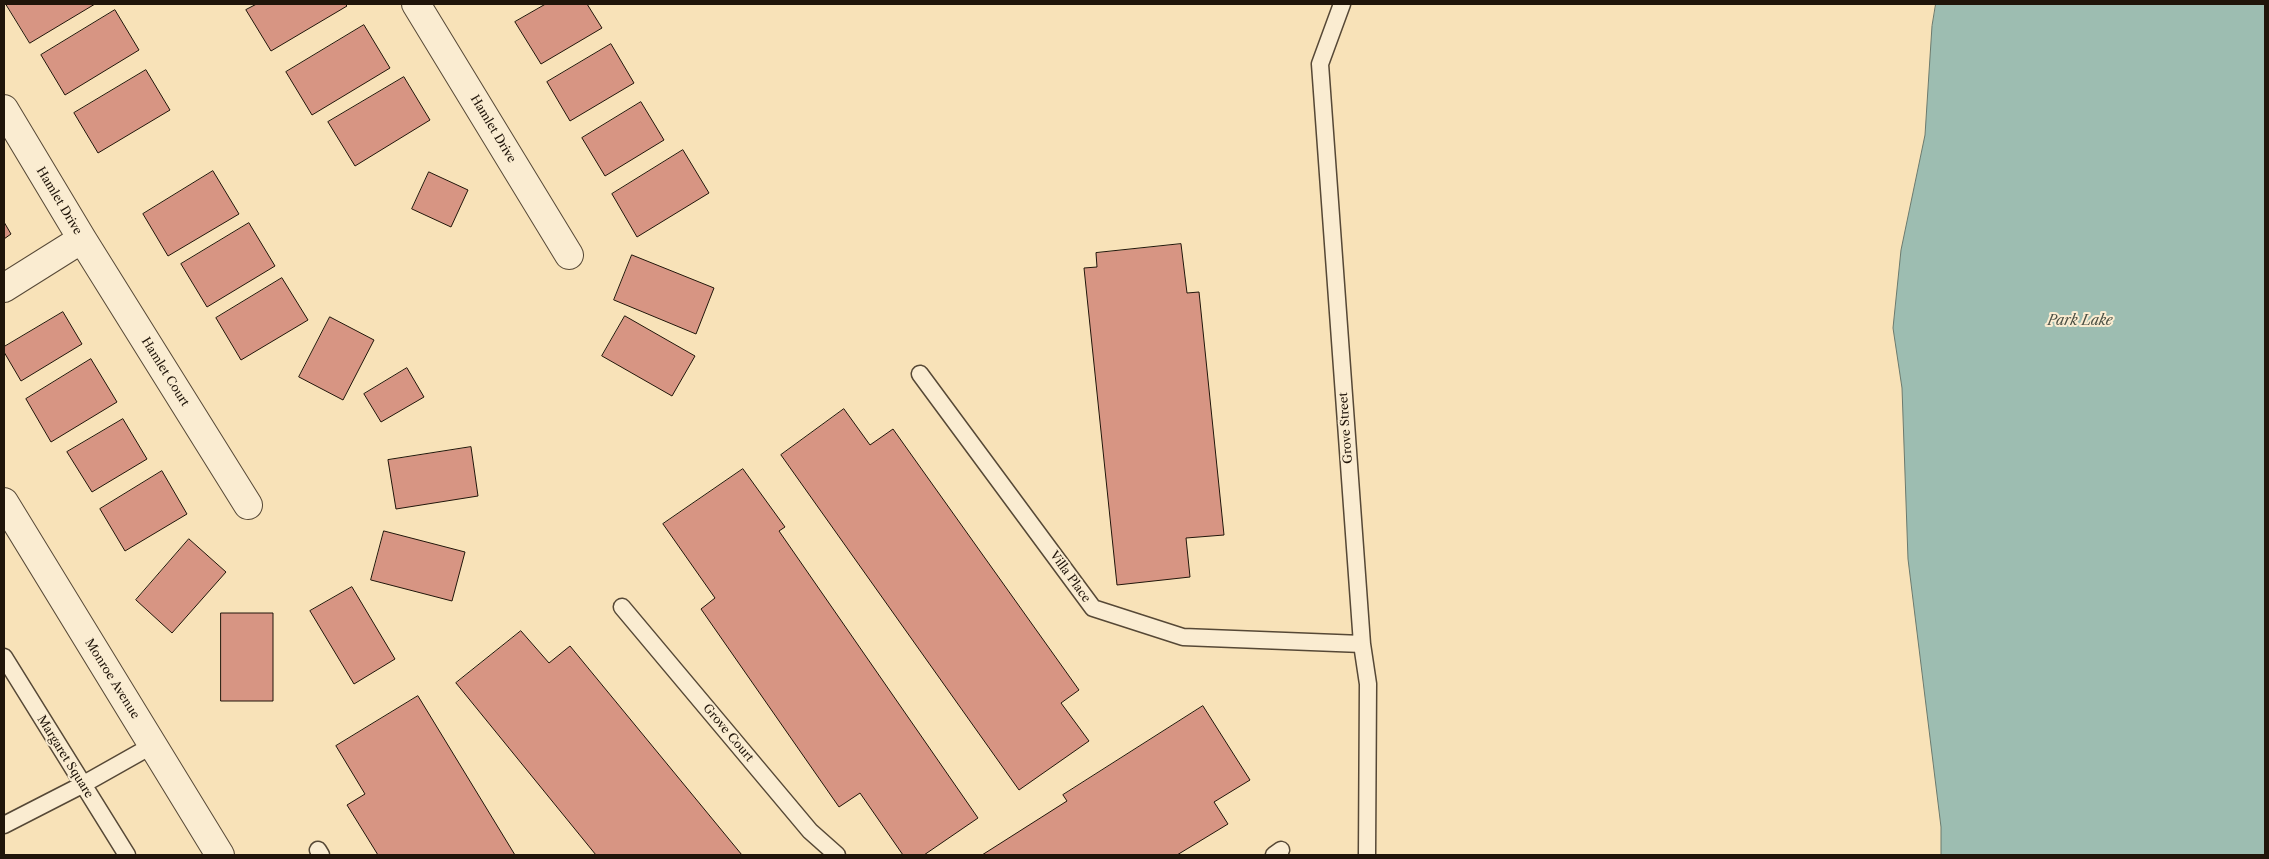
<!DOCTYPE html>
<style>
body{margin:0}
#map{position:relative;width:2269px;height:859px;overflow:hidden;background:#f8e2b8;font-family:"Libre Caslon Text",serif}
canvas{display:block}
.frame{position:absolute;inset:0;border:5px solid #20150a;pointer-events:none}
</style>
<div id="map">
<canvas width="2269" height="859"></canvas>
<div class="frame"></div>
</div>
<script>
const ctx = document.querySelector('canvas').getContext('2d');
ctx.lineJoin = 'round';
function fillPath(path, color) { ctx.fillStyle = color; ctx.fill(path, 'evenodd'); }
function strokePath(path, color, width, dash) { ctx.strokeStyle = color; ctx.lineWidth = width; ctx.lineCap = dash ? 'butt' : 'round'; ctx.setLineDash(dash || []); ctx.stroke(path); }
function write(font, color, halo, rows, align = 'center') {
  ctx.font = font + ' "Libre Caslon Text",serif'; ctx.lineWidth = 4; ctx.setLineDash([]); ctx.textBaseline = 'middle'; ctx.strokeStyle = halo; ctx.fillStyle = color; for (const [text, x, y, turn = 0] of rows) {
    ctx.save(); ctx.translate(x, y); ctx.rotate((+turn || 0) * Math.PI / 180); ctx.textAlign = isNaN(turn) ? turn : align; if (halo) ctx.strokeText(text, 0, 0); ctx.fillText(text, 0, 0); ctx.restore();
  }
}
const water = new Path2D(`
 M 1936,4 L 2265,4 L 2265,855 L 1941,855 L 1941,827 L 1908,559 L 1902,388 L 1893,328 L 1901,250 L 1925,135 L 1932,26 Z`);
fillPath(water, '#9dbdb1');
strokePath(water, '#6b7a6e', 1);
const building = new Path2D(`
 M 6,4 L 95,4 L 30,43 Z
 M 257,4 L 345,4 L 347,6 L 271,51 L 246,10 Z
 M 546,4 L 587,4 L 602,28 L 541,64 L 515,22 Z
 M 115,10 L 139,50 L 65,95 L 41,55 Z
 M 364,25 L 390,68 L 312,115 L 286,72 Z
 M 611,44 L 634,83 L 570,121 L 547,82 Z
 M 146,70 L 170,110 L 98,153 L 74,113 Z
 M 404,77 L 430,120 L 355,166 L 328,122 Z
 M 641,102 L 664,140 L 605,176 L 582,138 Z
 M 683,150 L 709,193 L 637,237 L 612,194 Z
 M 213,171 L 239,214 L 168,256 L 143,214 Z
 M 429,172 L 468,190 L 451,227 L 412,209 Z
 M 4,222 L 11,234 L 4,239 Z
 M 249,223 L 275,266 L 207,307 L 181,264 Z
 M 1181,244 L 1187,293 L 1199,292 L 1224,535 L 1186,538 L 1190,577 L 1117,585 L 1084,268 L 1097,267 L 1096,253 Z
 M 632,255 L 714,288 L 696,334 L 614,300 Z
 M 282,278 L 308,320 L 241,360 L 216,318 Z
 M 63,312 L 82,344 L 21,381 L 4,352 L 4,347 Z
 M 625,316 L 695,356 L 672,396 L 602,356 Z
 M 330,317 L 374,340 L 343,400 L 299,377 Z
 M 91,359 L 117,402 L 51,442 L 26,399 Z
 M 407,368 L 424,397 L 381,422 L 364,394 Z
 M 844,409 L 870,445 L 893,429 L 1079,690 L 1061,703 L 1089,741 L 1019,790 L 781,455 Z
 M 123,419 L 147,459 L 92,492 L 67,452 Z
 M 471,447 L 478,496 L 396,509 L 388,460 Z
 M 743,469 L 785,527 L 779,531 L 978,818 L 924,855 L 903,855 L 860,793 L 839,807 L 701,609 L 715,598 L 663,524 Z
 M 162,471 L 187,514 L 125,551 L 100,509 Z
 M 384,531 L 465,552 L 452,601 L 371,580 Z
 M 189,539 L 226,572 L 172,633 L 136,600 Z
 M 352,587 L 395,659 L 354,684 L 310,611 Z
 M 221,613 L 273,613 L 273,701 L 221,701 Z
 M 521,631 L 549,663 L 570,646 L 742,855 L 596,855 L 456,683 Z
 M 418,696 L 515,855 L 378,855 L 347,805 L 365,794 L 336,746 Z
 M 1203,706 L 1250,780 L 1214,802 L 1228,824 L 1177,855 L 982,855 L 1067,801 L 1063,795 Z`);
fillPath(building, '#d79583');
strokePath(building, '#20150a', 1);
const service = new Path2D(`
 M 1342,4 L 1320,64 L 1362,644 L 1368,684 L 1367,855
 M 920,374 L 1093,608 L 1183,637 L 1362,644
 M 622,607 L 810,831 L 837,855
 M 4,657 L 127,855
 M 4,825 L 82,785 L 153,745
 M 318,850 L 321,855
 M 1274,855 L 1281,850`);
const minor = new Path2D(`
 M 416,4 L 569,255
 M 4,109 L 82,239 L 248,505
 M 4,288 L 82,239`);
const tertiary = new Path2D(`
 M 4,502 L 220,855`);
strokePath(service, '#564836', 19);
strokePath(minor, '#564836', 30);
strokePath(tertiary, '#564836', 30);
strokePath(service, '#faecd1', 16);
strokePath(minor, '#faecd1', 28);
strokePath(tertiary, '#faecd1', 28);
write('12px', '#20150a', '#faecd1', [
 ["Hamlet Drive",493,129,59],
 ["Hamlet Drive",59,201,59],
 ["Hamlet Court",165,372,58],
 ["Grove Street",1346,428,-94],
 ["Villa Place",1070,577,54],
 ["Monroe Avenue",112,679,58],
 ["Grove Court",728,733,50],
 ["Margaret Square",65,757,58]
]);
write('italic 14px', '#4c5044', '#faecd1', [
 ["Park Lake",2080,321]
]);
</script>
